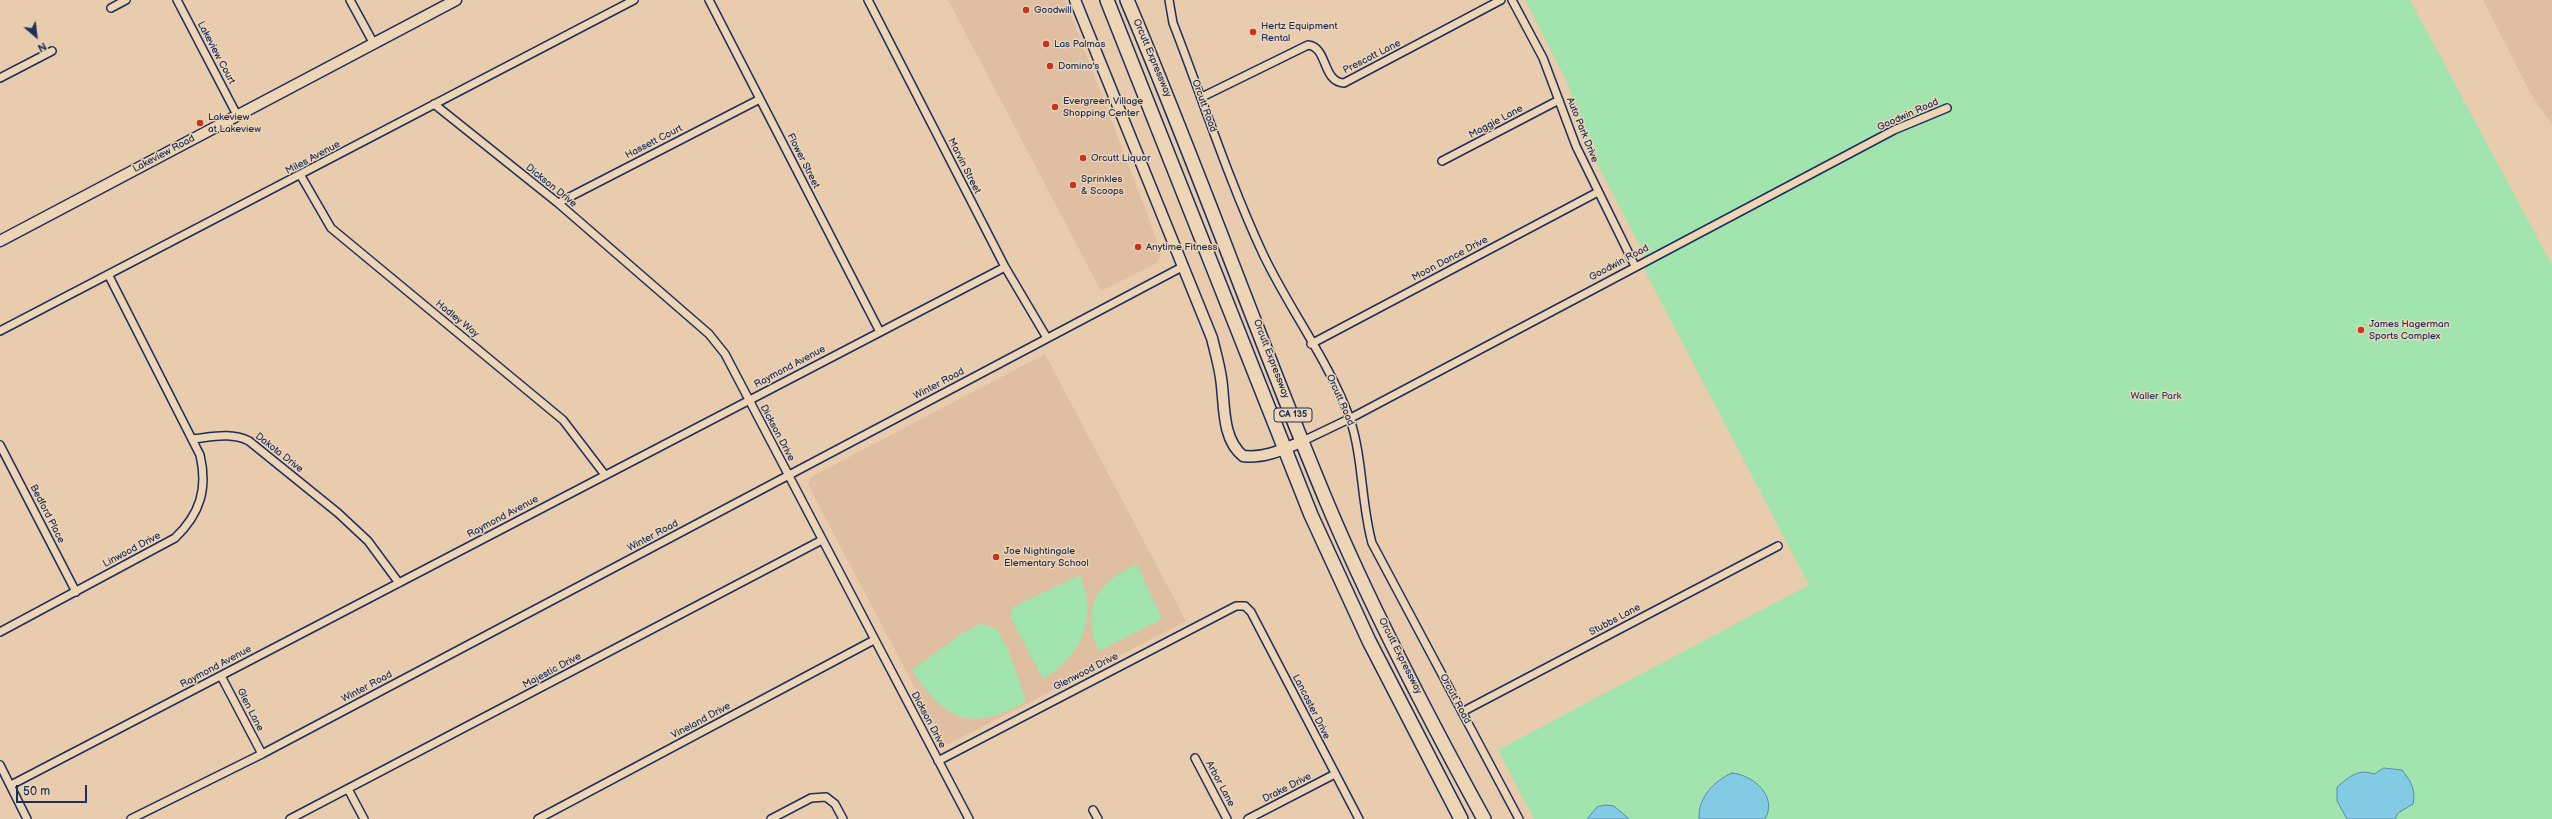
<!DOCTYPE html>
<style>
body{margin:0}
#map{position:relative;width:2552px;height:819px;overflow:hidden;background:#e9ccad;font-family:"Balsamiq Sans",sans-serif}
canvas{display:block}
.north{position:absolute;left:16px;top:16px;width:40px;height:40px;-webkit-text-stroke:3px #edd5b5;paint-order:stroke;rotate:152deg;font-size:11px;font-weight:700;line-height:16px;text-align:center;color:#1b2f5e}
.north::after{content:'';display:block;margin:auto;width:14px;height:18px;background:#1b2f5e;clip-path:polygon(50% 0,100% 100%,50% 72%,0 100%)}
.scale{position:absolute;left:16px;top:785px;width:71px;height:18px;box-sizing:border-box;border:2px solid #1b2f5e;border-top:0;padding-left:5px;font-size:12px;line-height:14px;white-space:nowrap;color:#1b2f5e;-webkit-text-stroke:3px #edd5b5;paint-order:stroke}
</style>
<div id="map">
<canvas width="2552" height="819"></canvas>
<div class="north">N</div>
<div class="scale">50 m</div>
</div>
<script>
const ctx = document.querySelector('canvas').getContext('2d');
ctx.lineJoin = 'round';
function fillPath(path, color) { ctx.fillStyle = color; ctx.fill(path, 'evenodd'); }
function strokePath(path, color, width, dash) { ctx.strokeStyle = color; ctx.lineWidth = width; ctx.lineCap = dash ? 'butt' : 'round'; ctx.setLineDash(dash || []); ctx.stroke(path); }
function write(font, color, halo, rows, align = 'center') {
  ctx.font = font + ' "Balsamiq Sans",sans-serif'; ctx.lineWidth = 3; ctx.setLineDash([]); ctx.textBaseline = 'middle'; ctx.strokeStyle = halo; ctx.fillStyle = color; for (const [text, x, y, turn = 0] of rows) {
    ctx.save(); ctx.translate(x, y); ctx.rotate((+turn || 0) * Math.PI / 180); ctx.textAlign = isNaN(turn) ? turn : align; if (halo) ctx.strokeText(text, 0, 0); ctx.fillText(text, 0, 0); ctx.restore();
  }
}
fillPath(new Path2D(`
 M 948,0 L 1065,0 L 1147,213 L 1161,254 L 1157,263 L 1101,291 Z
 M 2483,0 L 2552,0 L 2552,125 L 2531,94 Z
 M 1045,354 L 1186,621 L 949,744 L 944,743 L 808,485 L 811,477 Z`), '#e0bea2');
fillPath(new Path2D(`
 M 1525,0 L 2410,0 L 2552,265 L 2552,819 L 1534,819 L 1498,750 L 1809,585 L 1645,271 L 1642,250 L 1589,148 L 1567,82 Z
 M 1137,564 L 1162,619 L 1099,651 C 1079,609 1097,582 1137,564 Z
 M 1080,575 C 1098,618 1082,656 1043,679 L 1010,616 L 1013,607 Z
 M 980,624 L 997,629 L 1009,652 L 1026,701 C 972,733 945,721 912,670 L 961,634 Z`), '#a1e4ae');
const water = new Path2D(`
 M 2384,768 L 2402,770 C 2411,781 2416,790 2413,804 L 2398,813 L 2395,819 L 2347,819 L 2337,801 L 2337,787 C 2349,777 2358,768 2374,774 Z
 M 1732,773 C 1754,775 1778,797 1765,819 L 1699,819 C 1698,797 1714,781 1732,773 Z
 M 1606,805 L 1614,806 L 1629,819 L 1587,819 L 1597,807 Z`);
fillPath(water, '#83cae4');
strokePath(water, '#598cae', 1);
const street = new Path2D(`
 M 177,0 L 237,115
 M 350,0 L 374,44
 M 709,0 L 880,332
 M 868,0 L 1005,267 L 1047,338
 M 1169,0 L 1173,23 C 1203,100 1228,179 1263,254 C 1289,309 1329,361 1350,419 C 1363,458 1361,503 1372,543 L 1519,819
 M 1512,0 L 1543,58 L 1576,146 L 1635,266
 M 111,8 L 126,0
 M 0,78 L 52,51
 M 1202,97 L 1308,45 C 1328,47 1322,82 1344,83 L 1501,0
 M 434,104 L 558,203 L 709,334 L 725,354 L 969,819
 M 1442,161 L 1559,100
 M 301,176 L 331,228 L 563,420 L 605,475
 M 558,203 L 760,99
 M 0,331 L 634,0
 M 1311,344 L 1598,192
 M 192,439 C 212,437 231,432 249,441 L 338,513 L 368,541 L 399,583
 M 1303,441 L 1349,419 L 1894,130 L 1947,108
 M 0,445 L 76,592
 M 0,632 L 175,538 C 200,514 208,489 200,455 L 109,276
 M 221,676 L 262,754
 M 1462,712 L 1778,546
 M 1195,758 L 1227,819
 M 938,761 L 1236,606 L 1245,606 L 1251,612 L 1359,819
 M 0,765 L 27,819
 M 11,785 L 1005,267
 M 348,789 L 364,819
 M 1093,810 L 1098,819
 M 131,819 L 262,754 L 1182,267
 M 290,819 L 822,540
 M 538,819 L 874,640
 M 771,819 L 811,798 L 826,797 L 835,804 L 843,819
 M 1248,819 L 1335,774`);
const secondary = new Path2D(`
 M 1075,0 L 1212,338 C 1215,351 1219,364 1221,378 C 1225,403 1221,438 1243,456 C 1264,459 1284,449 1303,441
 M 0,241 L 456,0`);
const highway = new Path2D(`
 M 1107,0 L 1311,515 L 1369,641 L 1461,819
 M 1127,0 C 1198,167 1258,338 1328,505 C 1373,612 1428,717 1484,819`);
strokePath(street, '#1b2f5e', 10);
strokePath(secondary, '#1b2f5e', 13);
strokePath(highway, '#1b2f5e', 16);
strokePath(street, '#edd5b5', 7);
strokePath(secondary, '#edd5b5', 10);
strokePath(highway, '#edd5b5', 13);
for (const [x, y, r, color] of [
 [1026,10,4,"#c8321e"],
 [1253,32,4,"#c8321e"],
 [1046,44,4,"#c8321e"],
 [1050,66,4,"#c8321e"],
 [1055,107,4,"#c8321e"],
 [200,123,4,"#c8321e"],
 [1083,158,4,"#c8321e"],
 [1073,185,4,"#c8321e"],
 [1138,247,4,"#c8321e"],
 [2361,330,4,"#c8321e"],
 [996,557,4,"#c8321e"]
]) { const dot = new Path2D(); dot.arc(x, y, r, 0, 2 * Math.PI); ctx.fillStyle = color; ctx.fill(dot); strokePath(dot, '#edd5b5', 1.5); }
for (const [x, y, w] of [
 [1293,415,38]
]) { const box = new Path2D(); box.roundRect(x - w / 2, y - 7, w, 14, 3); ctx.fillStyle = '#edd5b5'; ctx.fill(box); strokePath(box, '#1b2f5e', 1); }
write('bold 9px', '#1b2f5e', null, [
 ["CA 135",1293,415]
]);
write('10px', '#1b2f5e', '#edd5b5', [
 ["Goodwill",1034,10],
 ["Hertz Equipment",1261,26],
 ["Rental",1261,38],
 ["Las Palmas",1054,44],
 ["Domino's",1058,66],
 ["Evergreen Village",1063,101],
 ["Shopping Center",1063,113],
 ["Lakeview",208,117],
 ["at Lakeview",208,129],
 ["Orcutt Liquor",1091,158],
 ["Sprinkles",1081,179],
 ["& Scoops",1081,191],
 ["Anytime Fitness",1146,247],
 ["James Hagerman",2369,324],
 ["Sports Complex",2369,336],
 ["Joe Nightingale",1004,551],
 ["Elementary School",1004,563]
], 'left');
write('10px', '#1b2f5e', '#edd5b5', [
 ["Lakeview Court",216,53,62],
 ["Prescott Lane",1372,57,-27],
 ["Orcutt Expressway",1152,58,67],
 ["Orcutt Road",1204,106,70],
 ["Goodwin Road",1908,115,-24],
 ["Maggie Lane",1496,122,-28],
 ["Auto Park Drive",1582,130,68],
 ["Hassett Court",654,142,-27],
 ["Lakeview Road",164,154,-28],
 ["Miles Avenue",313,158,-28],
 ["Flower Street",803,161,63],
 ["Marvin Street",964,166,63],
 ["Dickson Drive",551,186,39],
 ["Moon Dance Drive",1450,259,-28],
 ["Goodwin Road",1619,263,-28],
 ["Hadley Way",457,319,39],
 ["Orcutt Expressway",1271,359,69],
 ["Raymond Avenue",790,367,-28],
 ["Winter Road",939,384,-28],
 ["Orcutt Road",1340,400,66],
 ["Dickson Drive",777,433,62],
 ["Dakota Drive",279,453,38],
 ["Bedford Place",47,514,63],
 ["Raymond Avenue",503,517,-28],
 ["Winter Road",653,536,-28],
 ["Linwood Drive",132,550,-28],
 ["Stubbs Lane",1615,620,-28],
 ["Orcutt Expressway",1400,656,63],
 ["Raymond Avenue",216,667,-28],
 ["Majestic Drive",552,671,-28],
 ["Glenwood Drive",1086,672,-27],
 ["Winter Road",367,687,-28],
 ["Orcutt Road",1455,699,62],
 ["Lancaster Drive",1311,707,63],
 ["Glen Lane",250,710,63],
 ["Dickson Drive",928,720,62],
 ["Vineland Drive",701,721,-28],
 ["Arbor Lane",1220,784,62],
 ["Drake Drive",1287,788,-27]
]);
write('10px', '#284166', '#edd5b5', [
 ["Waller Park",2156,396]
]);
</script>
